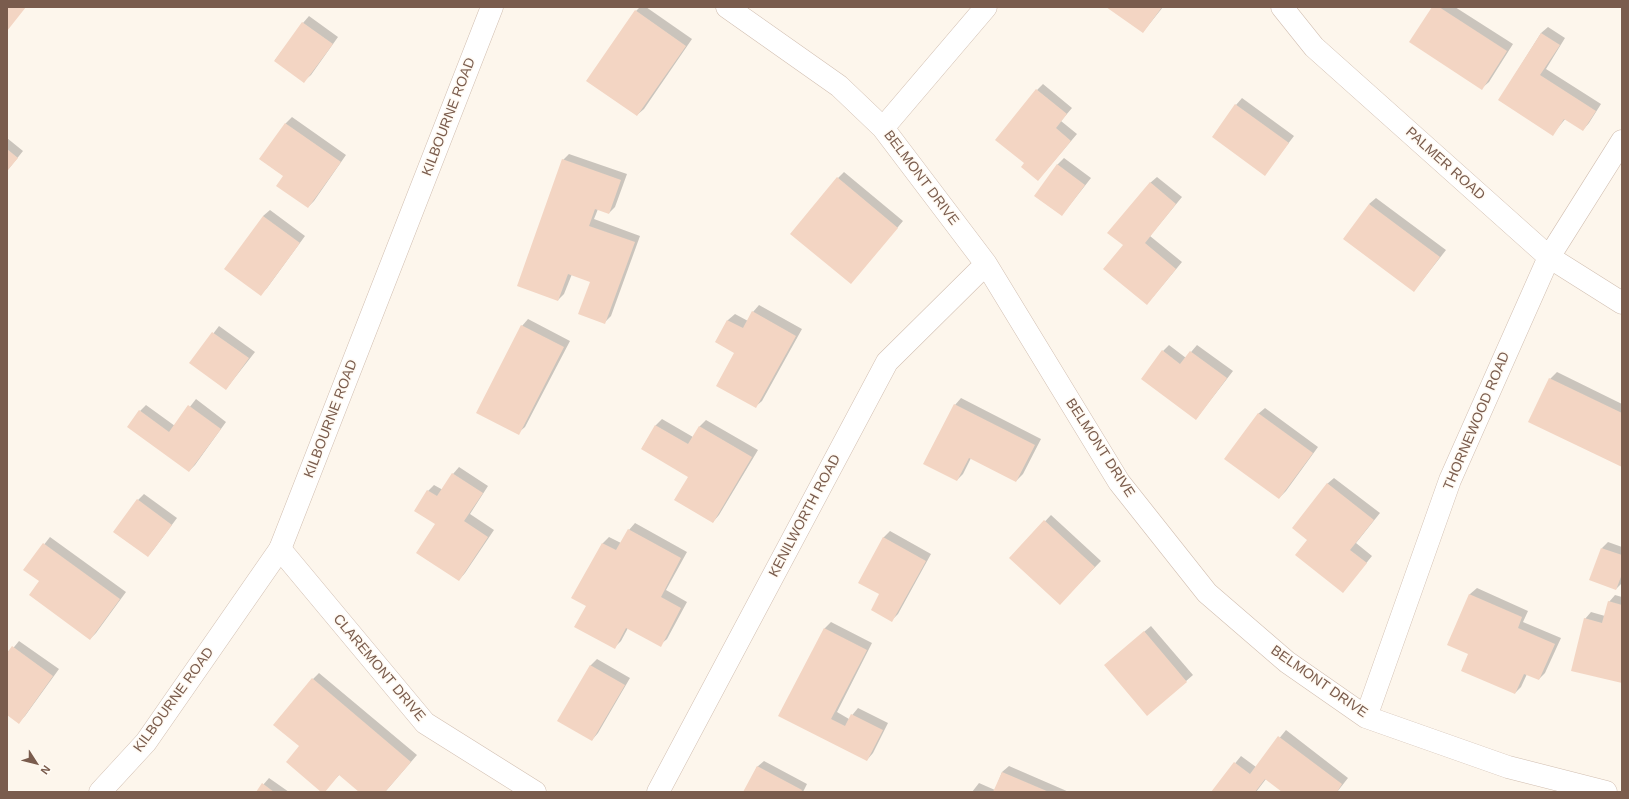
<!DOCTYPE html>
<style>
body{margin:0}
#map{position:relative;width:1629px;height:799px;overflow:hidden;background:#fdf6ec;font-family:Helvetica,sans-serif}
canvas{display:block}
.frame{position:absolute;inset:0;border:8px solid #7a5c4d;pointer-events:none}
.north{position:absolute;left:16px;top:743px;width:40px;height:40px;-webkit-text-stroke:3px #fffaf3;paint-order:stroke;rotate:126deg;font-size:11px;font-weight:700;line-height:16px;text-align:center;color:#7a5c4d}
.north::after{content:'';display:block;margin:auto;width:14px;height:18px;background:#7a5c4d;clip-path:polygon(50% 0,100% 100%,50% 72%,0 100%)}
</style>
<div id="map">
<canvas width="1629" height="799"></canvas>
<div class="frame"></div>
<div class="north">N</div>
</div>
<script>
const ctx = document.querySelector('canvas').getContext('2d');
ctx.lineJoin = 'round';
function fillPath(path, color) { ctx.fillStyle = color; ctx.fill(path, 'evenodd'); }
function strokePath(path, color, width, dash) { ctx.strokeStyle = color; ctx.lineWidth = width; ctx.lineCap = dash ? 'butt' : 'round'; ctx.setLineDash(dash || []); ctx.stroke(path); }
function write(font, color, halo, rows, align = 'center') {
  ctx.font = font + ' Helvetica,sans-serif'; ctx.lineWidth = 3; ctx.setLineDash([]); ctx.textBaseline = 'middle'; ctx.strokeStyle = halo; ctx.fillStyle = color; for (const [text, x, y, turn = 0] of rows) {
    ctx.save(); ctx.translate(x, y); ctx.rotate((+turn || 0) * Math.PI / 180); ctx.textAlign = isNaN(turn) ? turn : align; if (halo) ctx.strokeText(text, 0, 0); ctx.fillText(text, 0, 0); ctx.restore();
  }
}
fillPath(new Path2D(`
 M 640,7 L 646,7 L 692,39 L 644,109 L 637,115 L 636,11 Z
 M 1108,7 L 1163,7 L 1143,32 Z
 M 1433,7 L 1455,7 L 1513,44 L 1489,82 L 1482,88 Z
 M 309,16 L 338,37 L 311,75 L 304,81 L 275,60 L 303,23 Z
 M 1548,27 L 1565,38 L 1546,69 L 1601,104 L 1589,123 L 1583,130 L 1566,118 L 1553,134 L 1499,100 L 1541,33 Z
 M 1043,84 L 1072,108 L 1061,121 L 1077,134 L 1044,173 L 1037,90 Z
 M 1242,98 L 1294,136 L 1265,174 L 1236,105 Z
 M 292,117 L 346,155 L 314,201 L 308,207 L 284,176 L 260,159 L 286,123 Z
 M 7,138 L 23,151 L 7,171 Z
 M 569,154 L 627,174 L 615,207 L 609,213 L 598,209 L 594,219 L 640,236 L 611,316 L 605,322 L 591,281 L 572,274 L 564,294 L 558,300 L 563,160 Z
 M 1064,158 L 1091,178 L 1062,215 L 1057,165 Z
 M 844,172 L 903,221 L 857,276 L 838,178 Z
 M 1157,177 L 1182,197 L 1150,236 L 1182,262 L 1153,297 L 1124,245 L 1150,183 Z
 M 1376,198 L 1446,250 L 1414,291 L 1369,204 Z
 M 270,210 L 305,236 L 267,288 L 261,294 L 263,216 Z
 M 759,305 L 802,329 L 762,401 L 755,407 L 735,352 L 716,342 L 728,320 L 735,314 L 748,321 L 753,312 Z
 M 528,319 L 570,341 L 525,427 L 518,433 L 522,326 Z
 M 219,326 L 255,352 L 226,389 L 191,363 Z
 M 1169,345 L 1186,358 L 1197,345 L 1233,371 L 1196,419 L 1163,351 Z
 M 1557,372 L 1622,404 L 1622,466 L 1550,379 Z
 M 961,398 L 1041,439 L 1023,474 L 1016,481 L 971,458 L 963,474 L 957,480 L 955,405 Z
 M 196,399 L 226,422 L 195,465 L 189,471 L 140,411 L 146,405 L 175,426 Z
 M 1265,408 L 1318,447 L 1286,491 L 1279,498 L 1258,414 Z
 M 662,419 L 693,437 L 700,426 L 706,420 L 758,450 L 719,515 L 713,522 L 689,476 L 642,448 L 656,425 Z
 M 459,467 L 488,486 L 470,514 L 494,530 L 465,573 L 459,580 L 436,524 L 428,491 L 434,485 L 443,490 L 453,474 Z
 M 1334,478 L 1380,513 L 1356,543 L 1372,556 L 1343,592 L 1308,540 L 1327,484 Z
 M 144,494 L 177,518 L 154,549 L 148,556 L 138,500 Z
 M 1051,515 L 1101,561 L 1066,597 L 1011,558 Z
 M 635,523 L 687,552 L 666,590 L 687,602 L 667,639 L 660,645 L 628,628 L 621,641 L 614,648 L 587,606 L 573,597 L 603,543 L 609,537 L 621,543 L 629,530 Z
 M 890,531 L 931,554 L 898,614 L 892,620 L 881,594 L 883,538 Z
 M 50,537 L 126,592 L 96,633 L 90,639 L 40,581 L 25,569 Z
 M 1608,542 L 1622,547 L 1622,583 L 1616,589 L 1602,548 Z
 M 1477,588 L 1528,611 L 1523,622 L 1561,638 L 1545,673 L 1539,679 L 1527,674 L 1521,687 L 1515,693 L 1470,654 L 1448,644 L 1470,594 Z
 M 1615,595 L 1622,597 L 1622,682 L 1585,619 L 1591,612 L 1605,616 L 1609,602 Z
 M 831,622 L 872,643 L 837,712 L 849,719 L 858,708 L 888,723 L 873,753 L 867,760 L 780,715 L 825,628 Z
 M 1151,626 L 1193,675 L 1147,715 L 1112,659 Z
 M 19,641 L 59,669 L 25,716 L 19,722 L 7,714 L 7,650 L 10,652 Z
 M 597,659 L 630,678 L 598,733 L 592,740 L 559,720 L 591,665 Z
 M 319,673 L 417,755 L 385,792 L 361,792 L 340,774 L 323,792 L 301,746 L 313,679 Z
 M 1286,730 L 1348,778 L 1337,792 L 1284,792 L 1266,779 L 1256,792 L 1212,792 L 1241,756 L 1256,767 Z
 M 764,761 L 807,784 L 803,792 L 744,792 L 757,767 Z
 M 1009,766 L 1069,792 L 972,792 L 979,783 L 995,790 L 1002,772 Z
 M 269,778 L 289,792 L 257,792 Z`), '#0003');
fillPath(new Path2D(`
 M 7,7 L 26,7 L 7,31 Z
 M 1106,7 L 1162,7 L 1143,33 Z
 M 1432,7 L 1439,7 L 1507,51 L 1482,90 L 1409,42 Z
 M 635,10 L 686,46 L 637,116 L 586,81 Z
 M 302,22 L 333,44 L 304,83 L 274,61 Z
 M 1541,33 L 1560,45 L 1540,75 L 1596,111 L 1583,131 L 1564,119 L 1553,136 L 1498,100 Z
 M 1036,89 L 1067,114 L 1056,128 L 1071,141 L 1038,181 L 1021,167 L 1024,163 L 995,140 Z
 M 1235,104 L 1289,143 L 1265,176 L 1212,137 Z
 M 285,123 L 341,162 L 308,208 L 276,186 L 283,176 L 259,159 Z
 M 7,149 L 18,158 L 7,171 Z
 M 562,159 L 621,180 L 609,214 L 595,209 L 589,226 L 635,242 L 605,324 L 578,314 L 590,282 L 568,274 L 558,301 L 517,286 Z
 M 1057,164 L 1085,185 L 1062,216 L 1034,196 Z
 M 837,177 L 898,228 L 851,284 L 790,234 Z
 M 1150,182 L 1176,204 L 1145,243 L 1176,269 L 1147,305 L 1103,269 L 1123,245 L 1107,233 Z
 M 1369,204 L 1440,257 L 1414,292 L 1343,239 Z
 M 263,216 L 300,243 L 261,296 L 224,269 Z
 M 752,311 L 796,336 L 756,408 L 716,386 L 734,353 L 715,342 L 727,320 L 743,328 Z
 M 521,325 L 564,347 L 519,435 L 476,413 Z
 M 212,332 L 249,358 L 226,390 L 189,363 Z
 M 1162,350 L 1180,364 L 1190,351 L 1227,378 L 1196,420 L 1141,379 Z
 M 1549,378 L 1622,413 L 1622,467 L 1528,422 Z
 M 954,404 L 1035,445 L 1016,482 L 969,458 L 957,481 L 923,464 Z
 M 188,405 L 221,429 L 189,472 L 127,427 L 139,410 L 169,432 Z
 M 1258,413 L 1313,453 L 1279,499 L 1224,459 Z
 M 655,425 L 688,444 L 699,426 L 752,457 L 713,523 L 674,500 L 688,477 L 641,449 Z
 M 452,473 L 483,493 L 464,521 L 488,537 L 459,581 L 416,553 L 435,524 L 414,511 L 427,490 L 437,496 Z
 M 1327,483 L 1374,520 L 1350,550 L 1367,563 L 1343,593 L 1295,555 L 1307,540 L 1292,528 Z
 M 137,499 L 172,525 L 148,557 L 113,532 Z
 M 1044,520 L 1095,567 L 1060,605 L 1009,558 Z
 M 628,529 L 681,558 L 661,597 L 681,608 L 661,647 L 626,628 L 615,649 L 574,627 L 586,606 L 571,598 L 602,543 L 616,550 Z
 M 883,537 L 926,561 L 892,622 L 871,610 L 879,594 L 858,583 Z
 M 43,543 L 120,599 L 90,640 L 29,595 L 39,581 L 23,570 Z
 M 1601,548 L 1622,555 L 1622,574 L 1616,590 L 1589,580 Z
 M 1469,594 L 1522,617 L 1518,628 L 1555,644 L 1539,680 L 1524,674 L 1515,694 L 1461,671 L 1468,654 L 1447,645 Z
 M 1608,601 L 1622,605 L 1622,683 L 1571,671 L 1584,618 L 1602,623 Z
 M 824,628 L 867,650 L 831,719 L 845,726 L 851,714 L 883,730 L 867,761 L 778,716 Z
 M 1144,631 L 1187,682 L 1147,716 L 1104,665 Z
 M 12,646 L 53,676 L 19,724 L 7,715 L 7,653 Z
 M 590,665 L 625,685 L 592,741 L 557,721 Z
 M 312,678 L 411,762 L 385,792 L 359,792 L 339,775 L 325,792 L 321,792 L 286,762 L 299,746 L 273,725 Z
 M 1278,736 L 1342,784 L 1337,792 L 1282,792 L 1265,779 L 1255,792 L 1211,792 L 1234,762 L 1250,774 Z
 M 757,766 L 802,790 L 801,792 L 743,792 Z
 M 1002,772 L 1049,792 L 993,792 Z
 M 262,783 L 274,792 L 256,792 Z`), '#f3d5c3');
const minor = new Path2D(`
 M 727,7 L 839,86 L 883,128 L 986,264 L 1119,482 L 1207,593 L 1287,662 L 1366,717 L 1508,767 L 1606,792
 M 1282,7 L 1314,47 L 1549,257 L 1622,303
 M 883,128 L 986,7
 M 280,549 L 425,723 L 535,792
 M 1366,717 L 1450,480 L 1549,257 L 1622,141
 M 658,792 L 887,362 L 986,264`);
const tertiary = new Path2D(`
 M 100,792 L 146,742 L 280,549 L 492,7`);
strokePath(minor, '#d1beb0', 23);
strokePath(tertiary, '#d1beb0', 23);
strokePath(minor, '#fff', 22);
strokePath(tertiary, '#fff', 22);
write('14px', '#7a5c4d', '#fffaf3', [
 ["KILBOURNE ROAD",449,117,-69],
 ["PALMER ROAD",1445,164,42],
 ["BELMONT DRIVE",921,178,53],
 ["KILBOURNE ROAD",331,419,-69],
 ["THORNEWOOD ROAD",1477,421,-67],
 ["BELMONT DRIVE",1100,448,57],
 ["KENILWORTH ROAD",805,516,-62],
 ["CLAREMONT DRIVE",379,668,50],
 ["BELMONT DRIVE",1319,682,35],
 ["KILBOURNE ROAD",174,700,-54]
]);
</script>
